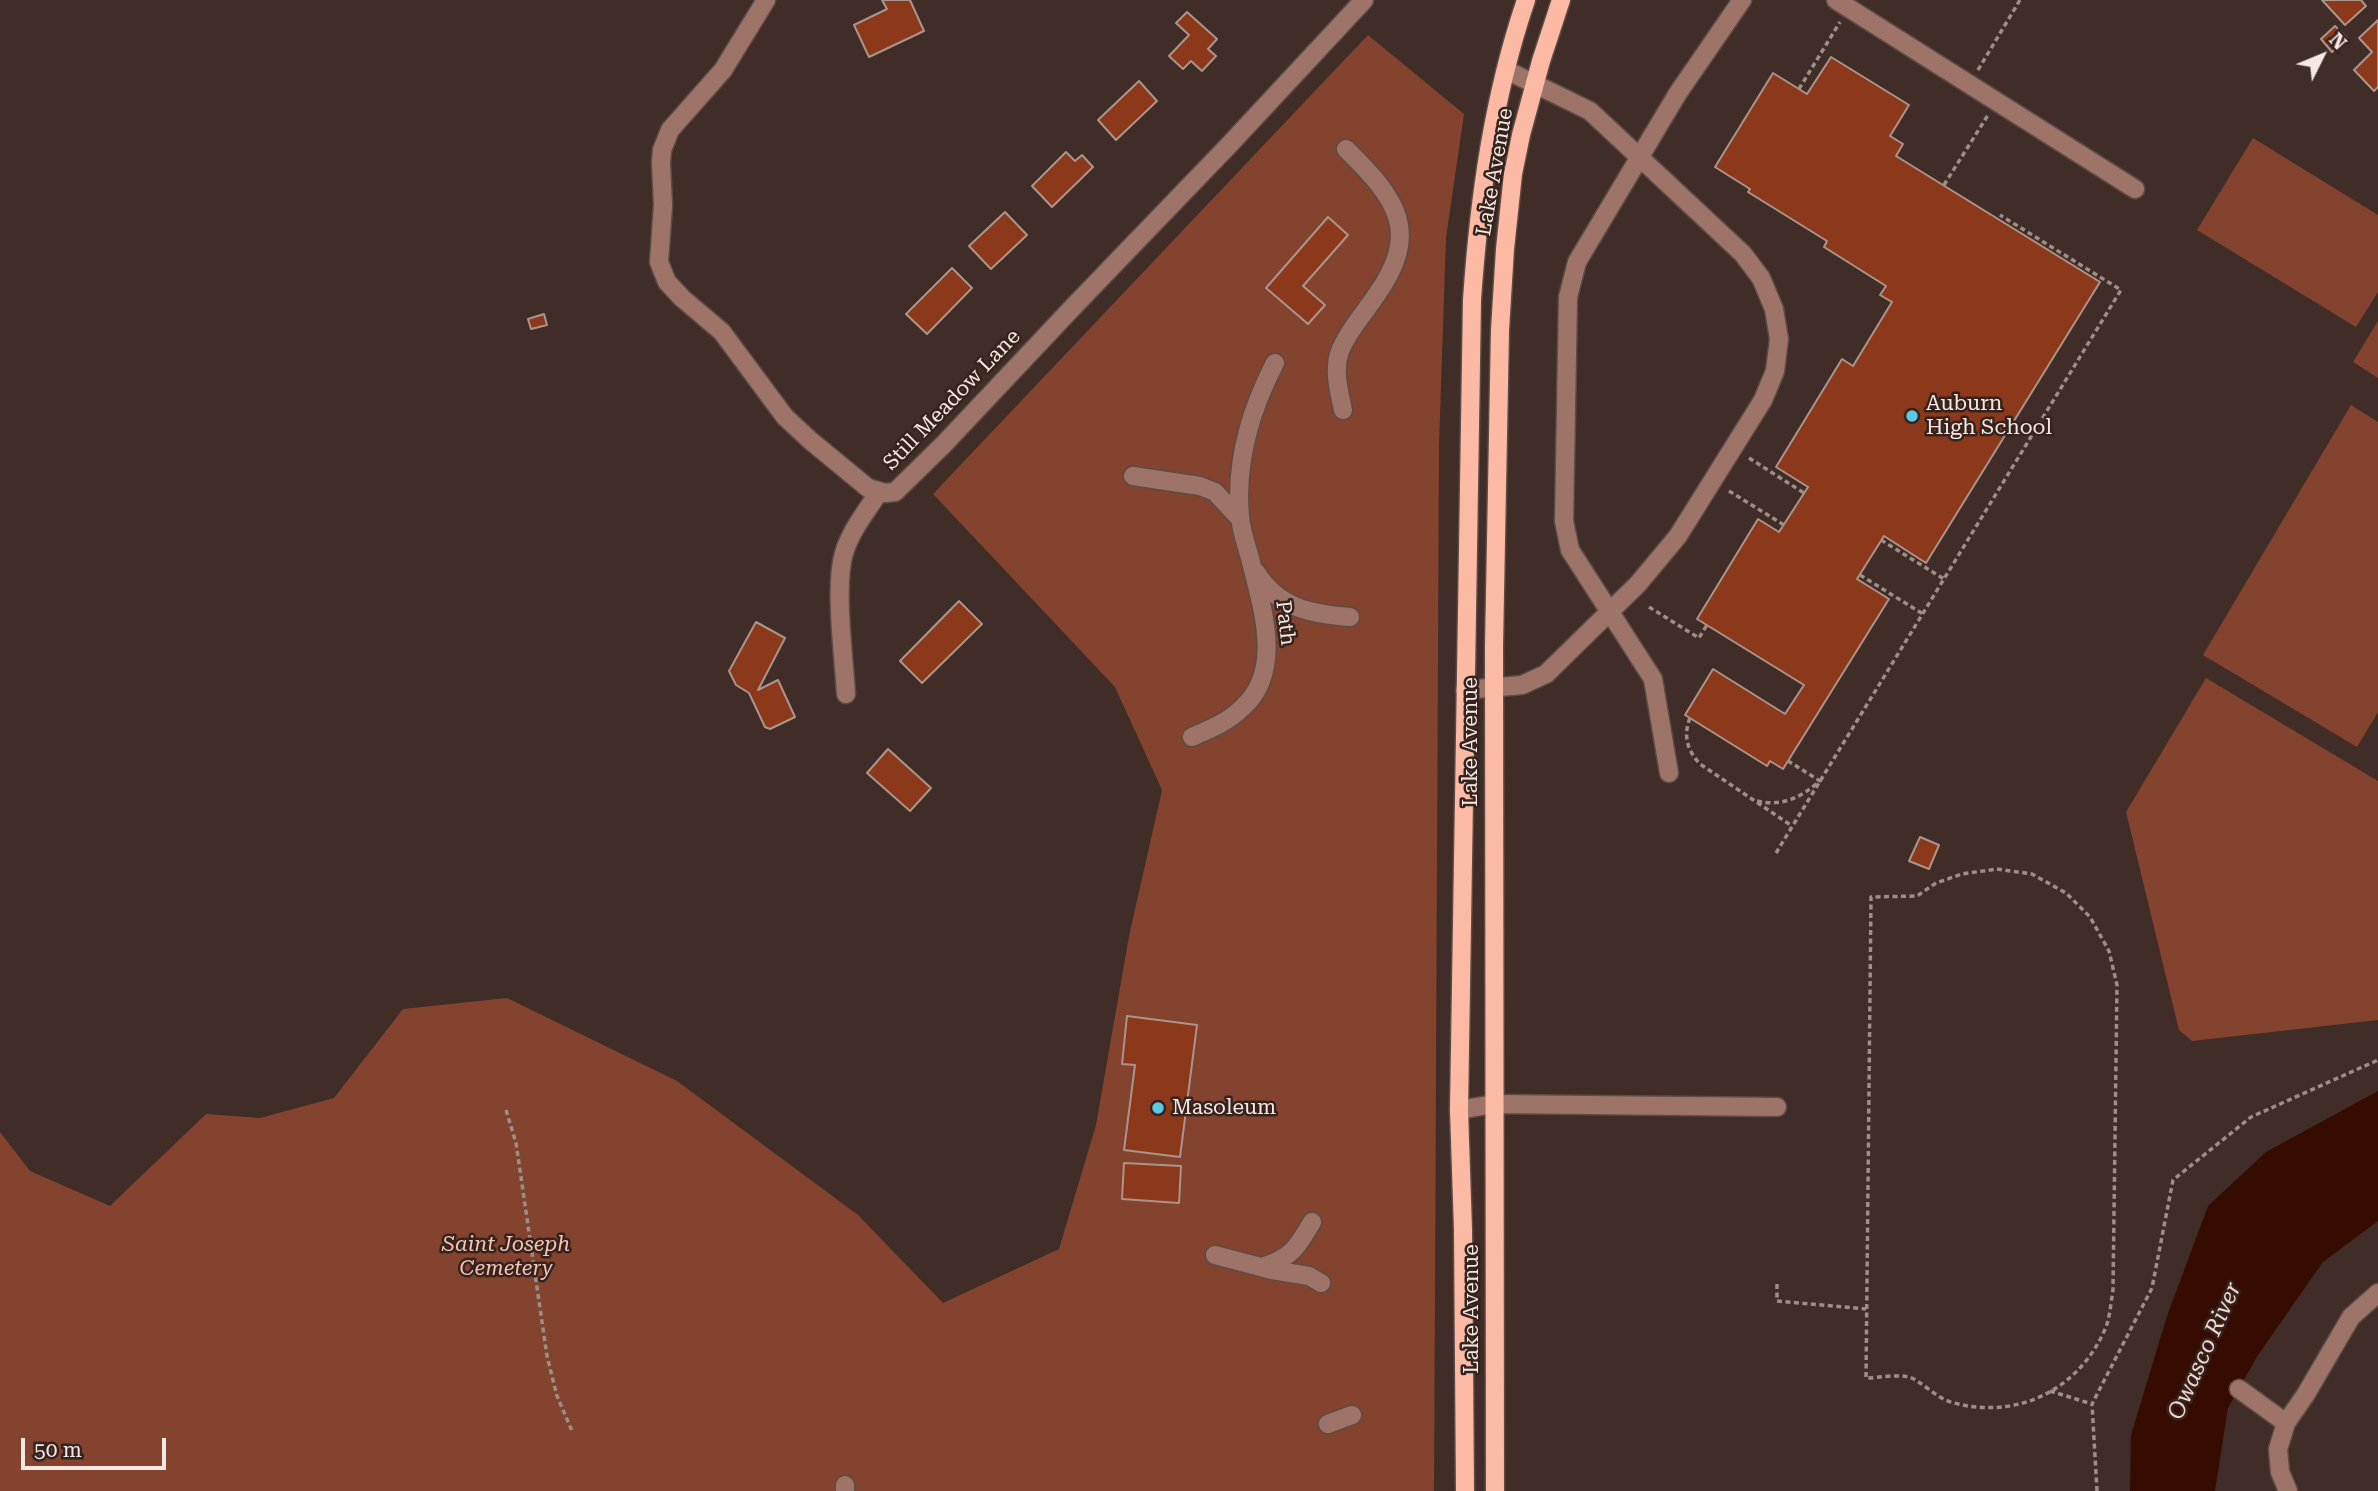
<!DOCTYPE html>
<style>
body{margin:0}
#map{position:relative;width:2378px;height:1491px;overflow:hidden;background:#402d27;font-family:"Roboto Serif",serif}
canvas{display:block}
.north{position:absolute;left:2287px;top:21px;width:70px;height:70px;-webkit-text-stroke:5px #36231d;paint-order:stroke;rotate:47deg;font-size:19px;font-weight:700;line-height:28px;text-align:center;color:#f5e8e3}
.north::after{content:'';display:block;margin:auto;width:24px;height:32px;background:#f5e8e3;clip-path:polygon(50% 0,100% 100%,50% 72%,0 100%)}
.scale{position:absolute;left:21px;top:1438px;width:145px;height:32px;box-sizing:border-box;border:4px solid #f5e8e3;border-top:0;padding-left:9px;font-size:21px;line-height:24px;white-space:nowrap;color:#f5e8e3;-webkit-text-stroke:5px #36231d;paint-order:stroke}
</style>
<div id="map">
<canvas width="2378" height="1491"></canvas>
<div class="north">N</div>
<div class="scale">50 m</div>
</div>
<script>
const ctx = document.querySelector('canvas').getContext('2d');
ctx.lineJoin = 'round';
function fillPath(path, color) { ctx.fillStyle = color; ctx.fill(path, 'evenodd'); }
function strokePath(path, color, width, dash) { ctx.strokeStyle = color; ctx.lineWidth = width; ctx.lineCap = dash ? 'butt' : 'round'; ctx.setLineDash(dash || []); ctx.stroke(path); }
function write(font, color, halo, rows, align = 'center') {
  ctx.font = font + ' "Roboto Serif",serif'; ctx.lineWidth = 5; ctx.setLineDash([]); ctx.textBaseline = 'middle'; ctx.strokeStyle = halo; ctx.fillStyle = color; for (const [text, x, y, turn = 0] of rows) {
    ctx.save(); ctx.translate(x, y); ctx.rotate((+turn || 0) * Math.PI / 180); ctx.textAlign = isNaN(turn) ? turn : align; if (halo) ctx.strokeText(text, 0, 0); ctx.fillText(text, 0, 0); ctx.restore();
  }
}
fillPath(new Path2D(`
 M 1368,35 L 1464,114 L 1446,238 L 1439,445 L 1434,1491 L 0,1491 L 0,1132 L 30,1171 L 110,1206 L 206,1114 L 260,1118 L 334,1098 L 403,1009 L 507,998 L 677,1081 L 858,1215 L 943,1303 L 1059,1249 L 1096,1125 L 1129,936 L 1162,790 L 1115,687 L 933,494 Z
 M 2253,138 L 2378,215 L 2378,292 L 2356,327 L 2197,230 Z
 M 2378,321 L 2378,378 L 2353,362 Z
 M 2351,405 L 2378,422 L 2378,712 L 2357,747 L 2203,655 Z
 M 2206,678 L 2378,781 L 2378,1020 L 2192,1041 L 2179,1030 L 2126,812 Z`), '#84432e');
fillPath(new Path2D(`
 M 2378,1091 L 2378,1221 L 2323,1262 L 2258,1355 L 2228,1408 L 2215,1491 L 2130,1491 L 2131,1435 L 2167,1316 L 2208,1206 L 2266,1152 Z`), '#370c00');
const building = new Path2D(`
 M 882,0 L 910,0 L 924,31 L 869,57 L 854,25 L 887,9 Z
 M 2322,0 L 2361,0 L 2366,6 L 2345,25 Z
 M 1187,12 L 1217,39 L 1208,49 L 1216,56 L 1202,71 L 1191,61 L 1183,69 L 1169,56 L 1189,35 L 1176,23 Z
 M 2378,20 L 2378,87 L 2374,91 L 2354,70 L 2372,52 L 2359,38 Z
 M 2335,26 L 2347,38 L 2332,52 L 2321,39 Z
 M 1831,57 L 1909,105 L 1890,136 L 1903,144 L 1896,156 L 2100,282 L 1926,563 L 1884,536 L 1857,579 L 1889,599 L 1783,769 L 1770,761 L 1767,766 L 1685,715 L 1713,669 L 1785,714 L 1804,685 L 1697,619 L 1758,519 L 1779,532 L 1808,487 L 1776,467 L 1842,359 L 1853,366 L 1892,302 L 1880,295 L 1886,286 L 1824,247 L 1827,241 L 1748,192 L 1750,189 L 1715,167 L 1773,73 L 1807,94 Z
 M 1139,81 L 1157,101 L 1116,140 L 1098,120 Z
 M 1066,152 L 1075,161 L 1082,155 L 1093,167 L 1052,207 L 1032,186 Z
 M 1005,212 L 1027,235 L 991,269 L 969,246 Z
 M 1328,217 L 1348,235 L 1303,286 L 1325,305 L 1308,324 L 1266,288 Z
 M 952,268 L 972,288 L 927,334 L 906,314 Z
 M 544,314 L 547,325 L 531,329 L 528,319 Z
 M 959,601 L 982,624 L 922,683 L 900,661 Z
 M 756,622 L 785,638 L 758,690 L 778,680 L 795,717 L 770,729 L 765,727 L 749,693 L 736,685 L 729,671 Z
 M 888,749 L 931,788 L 910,811 L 867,773 Z
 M 1920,837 L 1939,845 L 1929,869 L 1909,861 Z
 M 1127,1016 L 1197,1025 L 1180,1157 L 1124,1150 L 1135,1065 L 1122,1064 Z
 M 1124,1163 L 1181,1166 L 1179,1203 L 1122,1199 Z`);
fillPath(building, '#8c381a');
strokePath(building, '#ab948c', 2);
const minor = new Path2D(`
 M 766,0 L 723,70 L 670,130 L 662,150 L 661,163 L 663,205 L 659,262 L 667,282 L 682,298 L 722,332 L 785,417 L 811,441 L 868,488 L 885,493 L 895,492 L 944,444 L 1075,305 L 1230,144 L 1364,0
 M 1836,0 L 2135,189
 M 1343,410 C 1339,391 1333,370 1340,351 C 1348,331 1363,315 1375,297 C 1422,232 1397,199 1346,149
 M 1133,476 L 1200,486 L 1215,492 L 1240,519
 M 1256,572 C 1278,608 1311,614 1350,617
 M 1465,690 L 1522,685 L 1546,674 L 1638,584 L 1678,536 L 1763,400 L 1775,371 L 1779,339 L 1774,309 L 1761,278 L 1743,254 L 1590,111 L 1506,70
 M 846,694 C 844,658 834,586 844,553 C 851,530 866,512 879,492
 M 1192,737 C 1210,729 1228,722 1242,708 C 1285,670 1261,605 1250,558 C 1246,544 1241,530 1240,516 C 1235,461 1250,411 1275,363
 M 1669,773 L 1653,679 L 1570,550 L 1564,521 L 1568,297 L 1577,262 L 1678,93 L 1742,0
 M 1459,1110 L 1494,1104 L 1777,1107
 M 1215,1255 L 1272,1270 L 1309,1276 L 1321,1283
 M 1262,1267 C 1291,1258 1297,1248 1312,1222
 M 2239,1389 L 2286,1423
 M 1328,1424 L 1352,1415
 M 845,1491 L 845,1485
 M 2288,1491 L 2280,1472 L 2278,1449 L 2286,1423 L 2306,1394 L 2351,1317 L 2378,1293`);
const major = new Path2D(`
 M 1465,1491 L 1463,1230 L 1459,1110 L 1472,300 C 1479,198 1493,97 1526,0
 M 1495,1491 L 1494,646 L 1500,330 L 1505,249 L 1513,174 L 1521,135 L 1541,61 L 1561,0`);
strokePath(minor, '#5d4b45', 21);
strokePath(major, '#5d4b45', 21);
strokePath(new Path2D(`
 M 1978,70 L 2020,0
 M 1799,89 L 1840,22
 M 1944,185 L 1988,115
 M 1749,458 L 1804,493
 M 1729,491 L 1784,525
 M 1881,540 L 1944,579
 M 1860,575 L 1923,614
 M 1649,607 L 1699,638 L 1707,625
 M 1690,718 C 1683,736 1687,750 1700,764 L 1792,826
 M 1757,801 C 1783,807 1801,797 1820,781 L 1788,761
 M 1776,853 L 2121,290 L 2000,215
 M 1997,869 L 2032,874 L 2066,893 L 2090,917 L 2109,951 L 2117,985 L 2113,1290 C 2111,1302 2110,1316 2106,1327 C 2080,1389 2019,1420 1954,1403 C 1936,1399 1920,1379 1908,1377 C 1896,1374 1878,1378 1866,1378 L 1871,897 L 1917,896 L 1936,883 L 1962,874 Z
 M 506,1110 L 516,1143 L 547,1356 L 557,1396 L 572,1431
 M 1777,1284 L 1777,1301 L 1866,1309
 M 2050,1391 L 2092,1404
 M 2097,1491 L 2092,1404 L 2152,1288 L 2173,1180 L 2251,1117 L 2378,1060`), '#9e8e88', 3.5, [5, 3.5]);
strokePath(minor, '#9d7467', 18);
strokePath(major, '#fcbaa4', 18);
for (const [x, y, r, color] of [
 [1912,416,7,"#5bc8e6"],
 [1158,1108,7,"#5bc8e6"]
]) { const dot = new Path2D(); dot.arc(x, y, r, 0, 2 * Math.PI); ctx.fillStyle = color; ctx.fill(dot); strokePath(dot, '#36231d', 2.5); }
write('21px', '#f5e8e3', '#36231d', [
 ["Lake Avenue",1495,172,-80],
 ["Still Meadow Lane",952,400,-46],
 ["Path",1285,623,83],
 ["Lake Avenue",1471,742,-90],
 ["Lake Avenue",1472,1309,-90]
]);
write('21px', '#f5e8e3', '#36231d', [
 ["Auburn",1926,404],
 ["High School",1926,428],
 ["Masoleum",1172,1108]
], 'left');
write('italic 21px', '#f5c4b4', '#36231d', [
 ["Saint Joseph",506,1245],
 ["Cemetery",506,1269]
]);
write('italic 23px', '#f0d7ce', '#36231d', [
 ["Owasco River",2205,1351,-66]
]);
</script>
